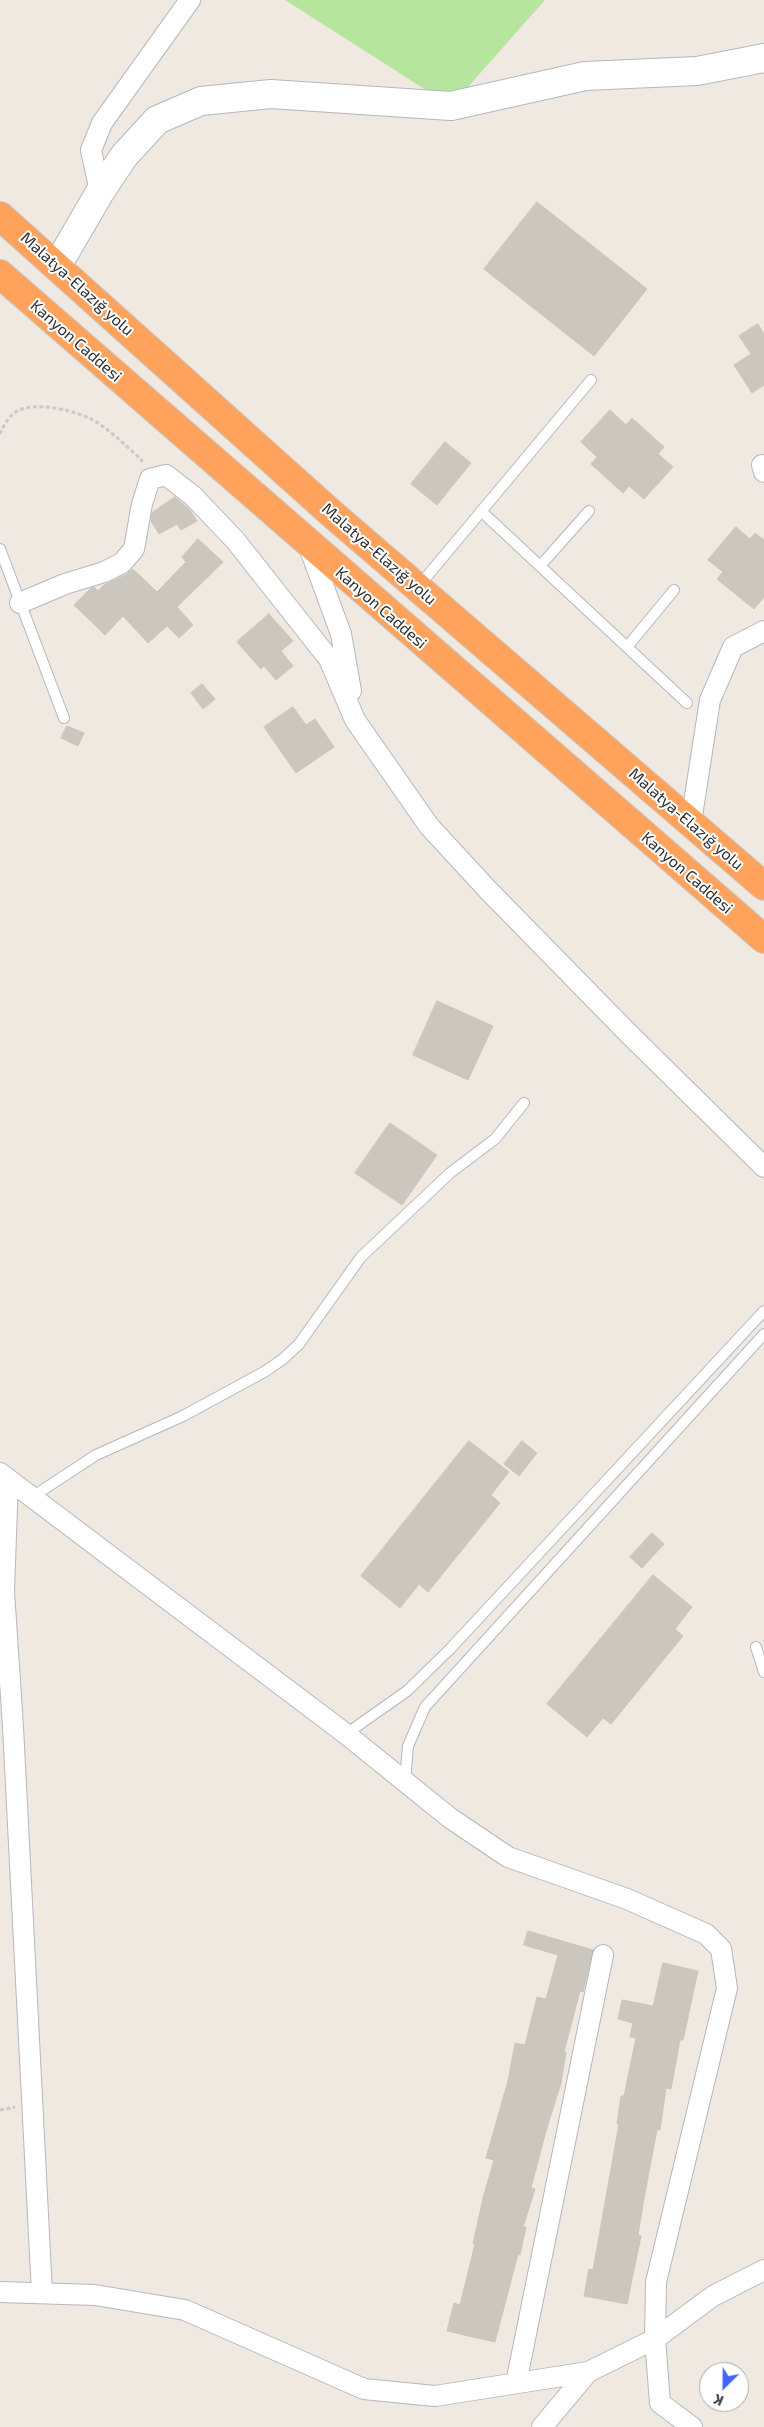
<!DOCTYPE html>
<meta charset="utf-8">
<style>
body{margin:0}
#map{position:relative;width:764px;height:2427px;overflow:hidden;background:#efe9e1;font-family:"Exo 2",sans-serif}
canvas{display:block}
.north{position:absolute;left:699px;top:2362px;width:50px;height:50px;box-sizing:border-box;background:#fff;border:1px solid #ababab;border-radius:50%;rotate:203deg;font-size:14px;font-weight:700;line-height:20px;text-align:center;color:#2e2e2e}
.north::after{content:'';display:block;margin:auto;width:18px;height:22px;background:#4264fb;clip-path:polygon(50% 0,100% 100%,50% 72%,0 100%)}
</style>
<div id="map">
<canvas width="764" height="2427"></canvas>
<div class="north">K</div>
</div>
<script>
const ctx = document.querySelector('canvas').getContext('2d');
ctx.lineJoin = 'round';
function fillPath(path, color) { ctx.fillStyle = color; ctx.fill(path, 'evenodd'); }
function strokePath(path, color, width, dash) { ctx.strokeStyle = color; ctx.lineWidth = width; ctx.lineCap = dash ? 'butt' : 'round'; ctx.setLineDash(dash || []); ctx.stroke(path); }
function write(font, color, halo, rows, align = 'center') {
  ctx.font = font + ' "Exo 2",sans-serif'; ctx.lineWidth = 4; ctx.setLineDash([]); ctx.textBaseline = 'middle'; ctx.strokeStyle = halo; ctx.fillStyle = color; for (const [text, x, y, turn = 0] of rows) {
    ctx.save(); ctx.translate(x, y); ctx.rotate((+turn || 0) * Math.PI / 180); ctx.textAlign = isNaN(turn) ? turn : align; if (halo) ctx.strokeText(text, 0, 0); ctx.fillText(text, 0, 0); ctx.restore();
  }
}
fillPath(new Path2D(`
 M 285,0 L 545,0 L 451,106 Z`), '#b6e59e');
const building = new Path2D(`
 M 537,202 L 647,289 L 594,356 L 484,269 Z
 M 758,324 L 764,334 L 764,385 L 752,393 L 734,365 L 751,354 L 739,336 Z
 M 610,410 L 626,425 L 632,418 L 664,447 L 658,454 L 673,467 L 644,499 L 629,486 L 623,493 L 591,464 L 597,457 L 581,442 Z
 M 445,442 L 471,463 L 437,505 L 411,484 Z
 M 175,497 L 190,510 L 197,521 L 181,530 L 177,524 L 159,534 L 151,521 L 152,513 Z
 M 736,527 L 750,539 L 755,533 L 764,540 L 764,597 L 754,609 L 717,579 L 723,572 L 708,560 Z
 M 198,539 L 223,562 L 177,607 L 193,625 L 179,638 L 167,626 L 148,643 L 123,616 L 105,635 L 74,605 L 90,589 L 94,587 L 98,591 L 104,585 L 127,574 L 133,569 L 157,592 L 186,562 L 182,557 Z
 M 269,614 L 293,641 L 281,651 L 293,666 L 276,680 L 264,666 L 261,669 L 237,642 Z
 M 202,684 L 215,699 L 203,709 L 191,693 Z
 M 293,707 L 306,725 L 315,719 L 334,747 L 296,773 L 264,727 Z
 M 67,726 L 84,733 L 78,746 L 61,738 Z
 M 437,1001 L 493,1026 L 468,1080 L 413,1055 Z
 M 390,1123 L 437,1155 L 402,1205 L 355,1173 Z
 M 469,1441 L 509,1472 L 491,1495 L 500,1503 L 428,1592 L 419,1584 L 400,1608 L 361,1576 Z
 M 522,1441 L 537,1453 L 519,1476 L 504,1464 Z
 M 652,1533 L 664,1544 L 642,1568 L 630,1557 Z
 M 653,1575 L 692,1607 L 675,1629 L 683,1636 L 611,1724 L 603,1718 L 587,1737 L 547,1704 Z
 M 528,1931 L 593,1950 L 583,1992 L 580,1991 L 564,2052 L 566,2052 L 561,2083 L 546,2131 L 531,2188 L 535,2189 L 523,2227 L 526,2227 L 520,2255 L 518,2254 L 495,2342 L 447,2331 L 454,2303 L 460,2305 L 475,2244 L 473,2244 L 483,2198 L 494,2160 L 486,2158 L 508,2081 L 515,2043 L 525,2045 L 537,1997 L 546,1999 L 558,1955 L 524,1945 Z
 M 663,1963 L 698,1971 L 683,2040 L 680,2040 L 671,2089 L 666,2088 L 660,2130 L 657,2130 L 645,2193 L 638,2235 L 641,2236 L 627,2304 L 584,2296 L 589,2269 L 593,2270 L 619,2124 L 617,2124 L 621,2096 L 624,2096 L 636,2038 L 630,2037 L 633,2023 L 618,2019 L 622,2000 L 653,2006 Z`);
fillPath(building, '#cbc7bf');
strokePath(building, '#cbc5ba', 1);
const lane = new Path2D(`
 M 481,511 L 687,703
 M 0,549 L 64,718
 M 540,566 L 589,511
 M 418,587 L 591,380
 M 627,647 L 674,590
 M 32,1497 L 96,1455 L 183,1416 L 264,1372 L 283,1359 L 299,1344 L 361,1257 L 450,1173 L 495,1139 L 524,1103
 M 756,1647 L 764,1672
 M 346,1734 L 407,1691 L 450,1649 L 764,1311
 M 405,1781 L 408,1746 L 425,1707 L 764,1334`);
const street = new Path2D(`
 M 100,192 L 91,150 L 102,123 L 190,0
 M 762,465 L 764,472
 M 308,544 L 341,634 L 351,691
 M 20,603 L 65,584 L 104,572 L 122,563 L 134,549 L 142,504 L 150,479 L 166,475 L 193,496 L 235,540 L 329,659 L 355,720 L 429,826 L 488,890 L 629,1034 L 764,1167
 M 691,822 L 710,700 L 733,647 L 764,631
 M 0,1473 L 346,1734 L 450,1818 L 508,1857 L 627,1899 L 706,1934 L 721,1949 L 727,1988 L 656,2282 L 655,2339 L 660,2403 L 692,2427
 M 8,1479 L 4,1591 L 13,1727 L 42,2293
 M 0,2292 L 95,2295 L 185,2310 L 364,2389 L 435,2396 L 588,2372 L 655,2339 L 713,2296 L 764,2270
 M 516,2383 L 603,1955
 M 542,2427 L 588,2372`);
const secondary = new Path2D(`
 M 57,266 L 100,192 L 124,156 L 157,120 L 201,101 L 271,94 L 451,106 L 585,76 L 697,71 L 764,58`);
const highway = new Path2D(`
 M 0,216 L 331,513 L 764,886
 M 0,274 L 764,939`);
strokePath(lane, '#b4b7c1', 12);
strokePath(street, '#b4b7c1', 22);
strokePath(secondary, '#b4b7c1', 30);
strokePath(highway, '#c9c9c9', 30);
strokePath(new Path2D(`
 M 0,434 C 3,426 10,414 19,410 C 40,402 73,410 93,420 C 108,428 127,447 141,459 L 143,464
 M 0,2110 L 15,2107`), '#c9c9c9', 3, [4, 2.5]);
strokePath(lane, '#fff', 10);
strokePath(street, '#fff', 20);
strokePath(secondary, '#fff', 28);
strokePath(highway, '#ffa35c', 28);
write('16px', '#2e2e2e', '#fff', [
 ["Malatya-Elazığ yolu",77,284,42],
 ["Kanyon Caddesi",76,341,41],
 ["Malatya-Elazığ yolu",379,554,41],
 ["Kanyon Caddesi",381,608,41],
 ["Malatya-Elazığ yolu",686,819,41],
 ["Kanyon Caddesi",687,873,41]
]);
</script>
